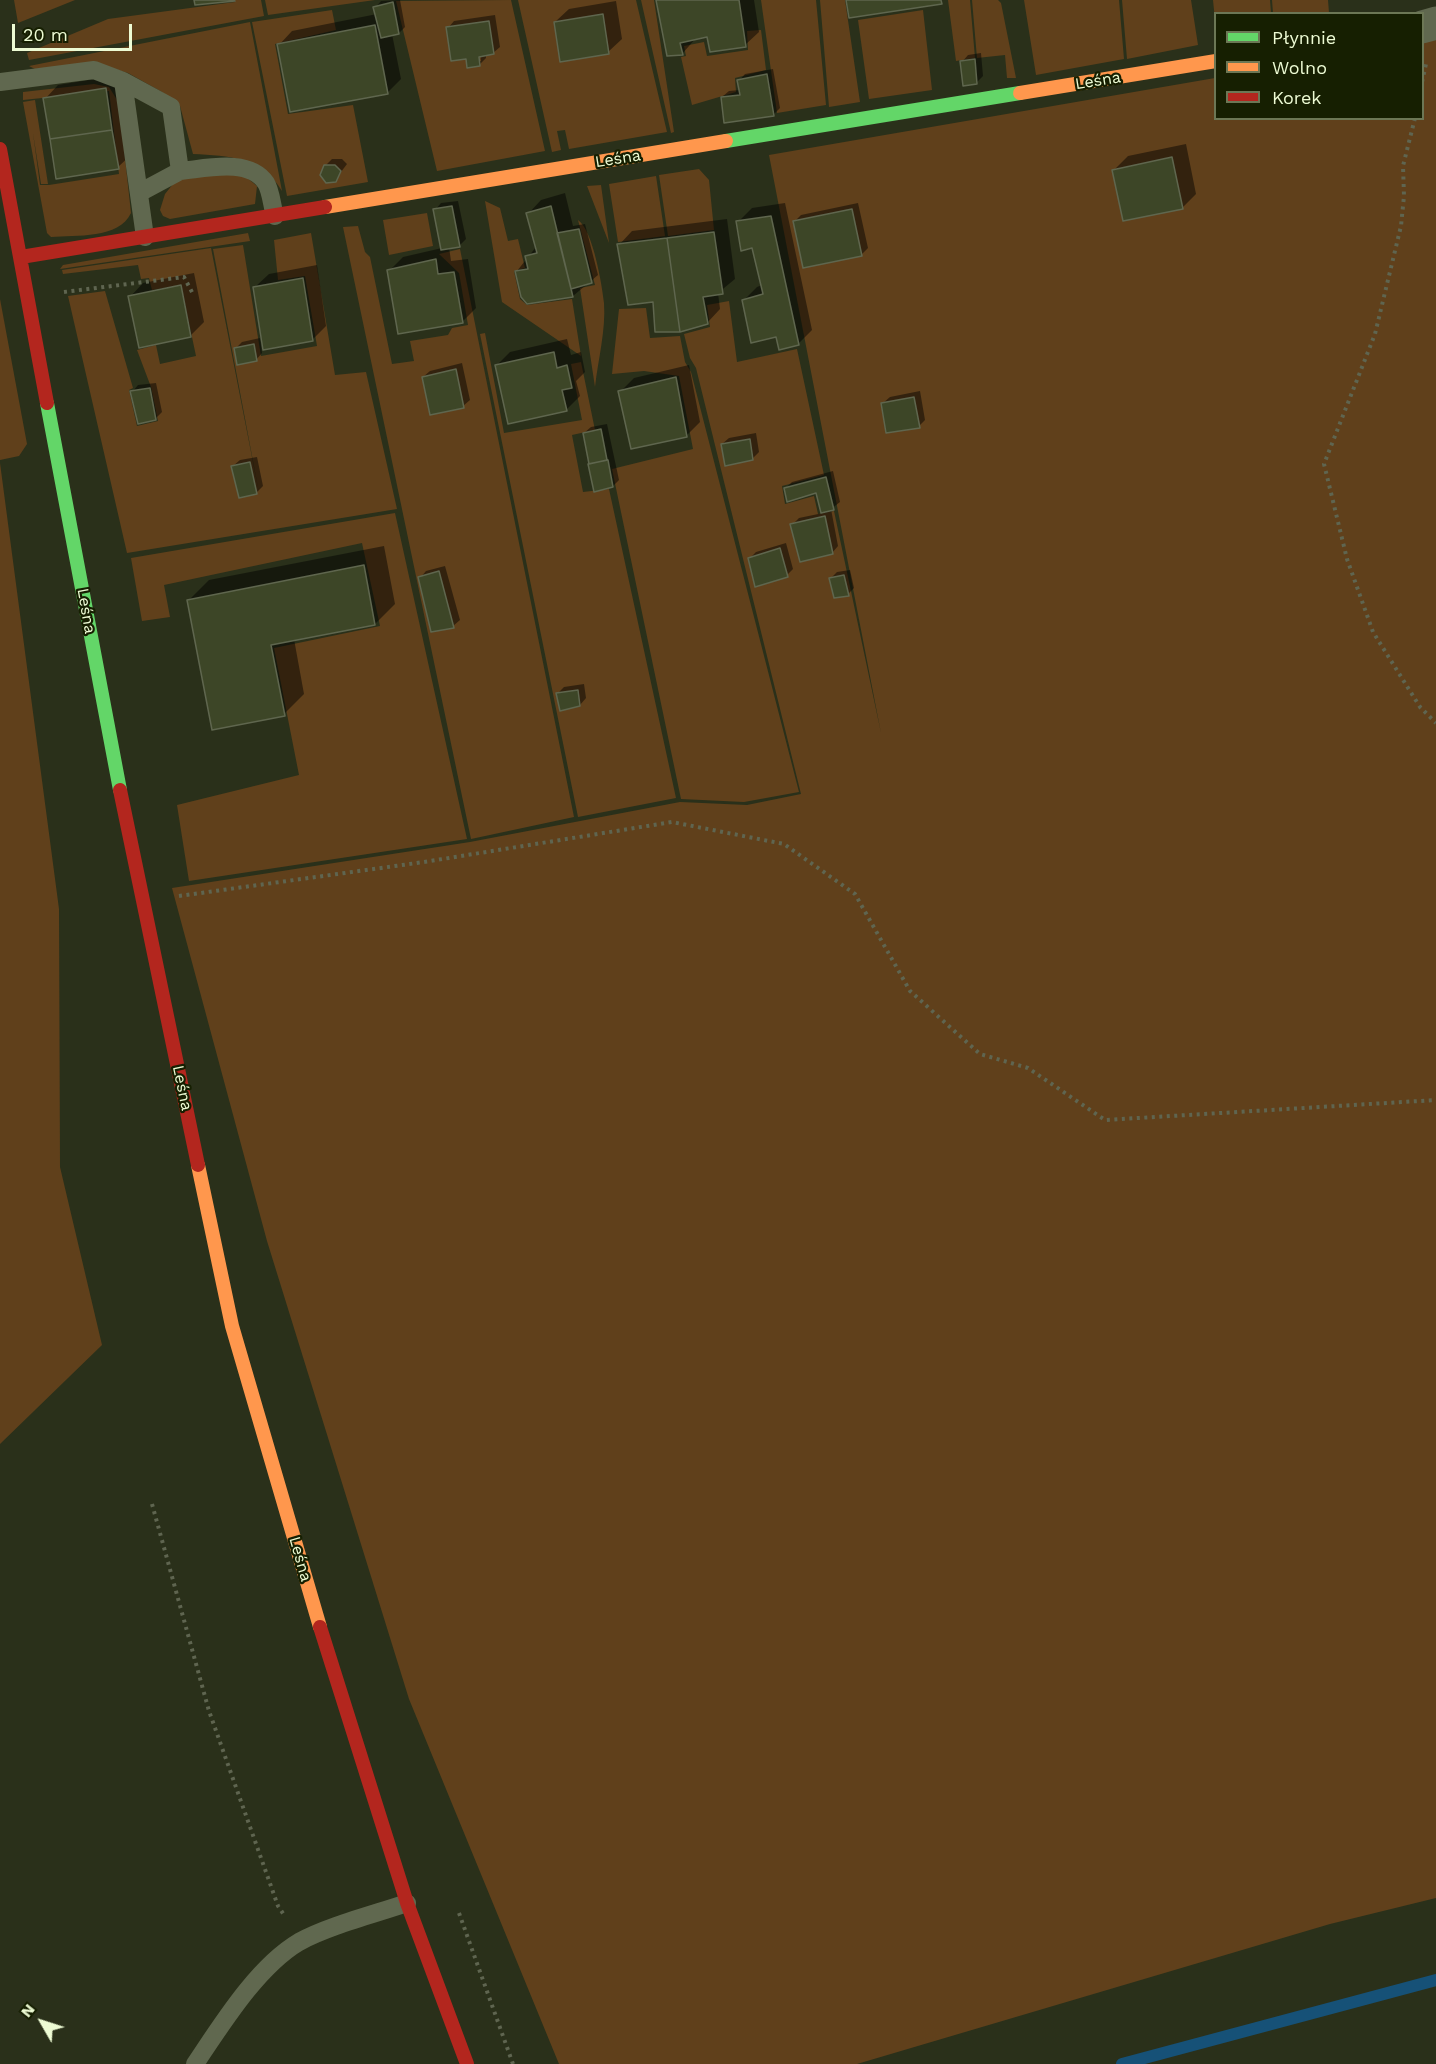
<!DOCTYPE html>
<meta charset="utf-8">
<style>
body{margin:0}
#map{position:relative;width:1436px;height:2064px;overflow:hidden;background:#2a301a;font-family:"Work Sans",sans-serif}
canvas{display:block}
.legend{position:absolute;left:1214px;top:12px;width:210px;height:108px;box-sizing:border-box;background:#161f01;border:2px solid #6c7755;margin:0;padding:8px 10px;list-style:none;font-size:18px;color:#edfbd4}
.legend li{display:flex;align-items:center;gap:12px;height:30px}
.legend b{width:30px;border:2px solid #6c7755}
.north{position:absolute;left:12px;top:1992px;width:60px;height:60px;-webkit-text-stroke:4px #161f01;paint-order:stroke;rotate:309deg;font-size:16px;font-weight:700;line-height:24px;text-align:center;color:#edfbd4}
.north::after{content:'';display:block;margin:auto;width:21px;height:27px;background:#edfbd4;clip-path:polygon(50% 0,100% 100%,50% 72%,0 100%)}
.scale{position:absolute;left:12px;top:24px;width:120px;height:27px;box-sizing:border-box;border:3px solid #edfbd4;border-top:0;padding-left:8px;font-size:18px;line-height:21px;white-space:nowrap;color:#edfbd4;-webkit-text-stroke:4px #161f01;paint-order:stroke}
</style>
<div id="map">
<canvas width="1436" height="2064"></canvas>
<ul class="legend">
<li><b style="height:8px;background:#63d668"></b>Płynnie</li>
<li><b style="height:8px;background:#ff974d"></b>Wolno</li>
<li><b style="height:8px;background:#b3261e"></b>Korek</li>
</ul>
<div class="north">N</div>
<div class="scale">20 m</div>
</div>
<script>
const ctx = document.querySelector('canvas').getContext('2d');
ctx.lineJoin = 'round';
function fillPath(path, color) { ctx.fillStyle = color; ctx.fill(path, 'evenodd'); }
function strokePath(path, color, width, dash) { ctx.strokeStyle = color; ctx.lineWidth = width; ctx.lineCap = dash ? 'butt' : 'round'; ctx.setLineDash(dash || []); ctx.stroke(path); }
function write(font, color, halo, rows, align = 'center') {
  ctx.font = font + ' "Work Sans",sans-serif'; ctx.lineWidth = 4.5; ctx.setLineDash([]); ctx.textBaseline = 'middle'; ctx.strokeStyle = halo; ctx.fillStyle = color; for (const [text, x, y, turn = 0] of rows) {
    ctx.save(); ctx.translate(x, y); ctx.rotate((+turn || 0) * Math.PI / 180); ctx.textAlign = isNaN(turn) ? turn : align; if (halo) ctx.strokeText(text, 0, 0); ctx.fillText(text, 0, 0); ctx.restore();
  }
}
fillPath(new Path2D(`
 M 14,0 L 75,0 L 18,23 Z
 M 235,0 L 261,0 L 264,16 L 29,60 L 27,53 L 108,19 L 235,2 Z
 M 265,0 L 375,0 L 268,15 Z
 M 511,0 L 545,151 L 437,171 L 396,1 Z
 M 518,0 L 636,0 L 667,132 L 569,149 L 565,130 L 557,131 L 561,150 L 552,152 Z
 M 641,0 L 654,0 L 674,132 L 671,133 Z
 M 761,0 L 816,0 L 826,105 L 777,113 Z
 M 820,0 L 845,0 L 860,102 L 829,107 Z
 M 948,0 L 970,0 L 975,58 L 956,61 Z
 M 972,0 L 998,0 L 1001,3 L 1016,78 L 1007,78 L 1005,55 L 977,58 Z
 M 1024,0 L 1119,0 L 1124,59 L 1036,75 Z
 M 1122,0 L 1191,0 L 1198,45 L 1127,59 Z
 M 1213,0 L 1270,0 L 1271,13 L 1216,14 L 1215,20 Z
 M 1272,0 L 1328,0 L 1329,13 L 1273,13 Z
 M 332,10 L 336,30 L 275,44 L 288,114 L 353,105 L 368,182 L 287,196 L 252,22 Z
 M 923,10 L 932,90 L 869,99 L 858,20 Z
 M 250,22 L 282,191 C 262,157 229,156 193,154 L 180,106 L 162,92 L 128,73 L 97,64 L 35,69 L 29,66 Z
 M 761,30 L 766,70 L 735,78 L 736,92 L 692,105 L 681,57 L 686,56 L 684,46 L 704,42 L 707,56 L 748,50 L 747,31 Z
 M 1436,40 L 1436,1898 L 1330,1924 L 857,2064 L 559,2064 L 409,1699 L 267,1241 L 172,888 L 470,842 L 680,802 L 747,805 L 801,794 L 696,368 L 690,358 L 684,334 L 710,327 L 707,305 L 729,301 L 737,362 L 797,349 L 824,475 L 782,486 L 785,504 L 814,496 L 818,514 L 834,511 L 881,733 L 769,155 L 1215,78 L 1216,118 L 1422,118 L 1423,42 Z
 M 94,84 L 109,87 L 119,103 L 131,213 C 119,239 76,235 51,237 L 47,233 L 23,102 L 35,100 L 48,184 L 41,184 L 33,133 L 40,185 L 49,185 L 119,174 L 109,91 L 23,100 L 23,92 Z
 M 699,169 L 709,180 L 714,230 L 668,236 L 659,175 Z
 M 230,172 L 246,177 L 257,186 L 255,204 L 170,219 L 163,216 L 160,210 L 165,194 L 177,179 Z
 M 656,176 L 665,236 L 618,242 L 609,184 Z
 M 601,185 L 609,243 L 587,186 Z
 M 485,201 L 500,208 L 508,241 L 518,239 L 525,268 L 514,271 L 520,299 L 527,305 L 572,299 L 581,356 L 502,302 Z
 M 427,213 L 433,246 L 389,255 L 383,220 Z
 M 578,220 C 593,230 602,285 604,303 C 606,330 598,360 595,387 L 580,288 L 595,285 Z
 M 358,226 L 365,252 L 370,257 L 392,364 L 414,361 L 410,341 L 448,335 L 452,328 L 468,325 L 459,273 L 439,254 L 460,249 L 574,817 L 471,839 L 343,227 Z
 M 248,233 L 250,241 L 60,269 L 63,265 Z
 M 311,233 L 335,375 L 366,372 L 397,509 L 127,553 L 68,296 L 105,291 L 133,388 L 129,390 L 137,426 L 158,421 L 151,387 L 137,350 L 156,345 L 160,364 L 196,356 L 181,285 L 152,290 L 149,278 L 141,279 L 138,265 L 63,274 L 62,270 L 211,248 L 260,498 L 213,249 L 243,245 L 261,356 L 317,346 L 305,276 L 278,280 L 274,240 Z
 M 0,299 L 27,444 L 19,456 L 0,460 Z
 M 646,308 L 650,338 L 680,336 L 685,362 L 691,372 L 799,792 L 744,802 L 681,799 L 612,469 L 693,449 L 679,376 L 644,371 L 612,374 L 619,309 Z
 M 485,333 L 504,433 L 582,420 L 571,364 L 581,362 L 595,430 L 572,435 L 583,492 L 609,489 L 676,798 L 578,817 L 480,334 Z
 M 0,463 L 59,909 L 60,1167 L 102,1345 L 0,1444 Z
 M 395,513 L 467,839 L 189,881 L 177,805 L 299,775 L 274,648 L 380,626 L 362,543 L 164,585 L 170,617 L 142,621 L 131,558 Z`), '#60401b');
fillPath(new Path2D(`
 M 400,0 L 405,27 L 399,33 L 392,34 L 401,79 L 388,92 L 279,45 L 292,31 L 377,14 L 375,8 L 381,1 Z
 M 658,0 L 754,0 L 759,32 L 745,45 L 709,35 L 696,38 L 682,54 Z
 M 616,1 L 622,39 L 608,52 L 555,22 L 569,9 Z
 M 495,15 L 500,47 L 493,53 L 486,54 L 486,58 L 480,64 L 468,57 L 448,28 L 454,21 ZM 480,49 L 481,61 L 478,61 Z
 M 981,53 L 983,76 L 977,82 L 962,62 L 968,55 Z
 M 773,69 L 780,108 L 773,115 L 722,97 L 729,91 L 740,90 L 739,81 L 745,74 Z
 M 119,75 L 132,154 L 118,167 L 45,99 L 58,85 Z
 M 1186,144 L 1196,194 L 1182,208 L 1114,170 L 1128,156 Z
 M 332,159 L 342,159 L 347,164 L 335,180 L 325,166 Z
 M 565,193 L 573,226 L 585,224 L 598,275 L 573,296 L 517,271 L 536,247 L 528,214 L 541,200 Z
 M 458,201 L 466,239 L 460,245 L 449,247 L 451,261 L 468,259 L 476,308 L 462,322 L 389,271 L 403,257 L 442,248 L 435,210 L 441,203 Z
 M 785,203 L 812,330 L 798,344 L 777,335 L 744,300 L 757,287 L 762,285 L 753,246 L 738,222 L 752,208 Z
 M 858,203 L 868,248 L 861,255 L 795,221 L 801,215 Z
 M 727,219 L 735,279 L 718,293 L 720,309 L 707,323 L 654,300 L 619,245 L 632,231 Z
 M 317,265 L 326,326 L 312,340 L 255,287 L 269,274 Z
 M 194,273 L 204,322 L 190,336 L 130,297 L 143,283 Z
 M 260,338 L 262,353 L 256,360 L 236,348 L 242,342 Z
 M 567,339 L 571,355 L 581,352 L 585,372 L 576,381 L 580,396 L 566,410 L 497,365 L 510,352 Z
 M 462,363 L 470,400 L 463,406 L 423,377 L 430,371 Z
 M 689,365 L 700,422 L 686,436 L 620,392 L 634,378 Z
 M 156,383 L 162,412 L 155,419 L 132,392 L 138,385 Z
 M 920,391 L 925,420 L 919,426 L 883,403 L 890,397 Z
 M 607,424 L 619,480 L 613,486 L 595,490 L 584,433 L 591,427 Z
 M 756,433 L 759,452 L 752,459 L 722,444 L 729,438 Z
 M 257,457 L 263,486 L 256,493 L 233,466 L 240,460 Z
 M 833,471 L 840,502 L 831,509 L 838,546 L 832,553 L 792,525 L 799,518 L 823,513 L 817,491 L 786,488 L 792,482 Z
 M 786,543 L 793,569 L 787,575 L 749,559 L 756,552 Z
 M 384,546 L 395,604 L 375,624 L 294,639 L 304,694 L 284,714 L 189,600 L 209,580 Z
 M 445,566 L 460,620 L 453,626 L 420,578 L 426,571 Z
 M 850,570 L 854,588 L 848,594 L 830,579 L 837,572 Z
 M 584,684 L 586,698 L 580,705 L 558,693 L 564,687 Z`), '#0007');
strokePath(new Path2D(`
 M 1122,2064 L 1436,1980`), '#165177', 12);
const building = new Path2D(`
 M 194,0 L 234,0 L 235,1 L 195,5 Z
 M 656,0 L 739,0 L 746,47 L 710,52 L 707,37 L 680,43 L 683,55 L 667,56 Z
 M 846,0 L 941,0 L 942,4 L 849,18 Z
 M 393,2 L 399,34 L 381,38 L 373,7 Z
 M 603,14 L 609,54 L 560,62 L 554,22 Z
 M 489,21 L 494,54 L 479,57 L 480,66 L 467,68 L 466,59 L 451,61 L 446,27 Z
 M 375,25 L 388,94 L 290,112 L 277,44 Z
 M 975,59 L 977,84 L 963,86 L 960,61 Z
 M 767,74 L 774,116 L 724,123 L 721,97 L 740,95 L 737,80 Z
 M 106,88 L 112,130 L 50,139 L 43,98 Z
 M 112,130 L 119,169 L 56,179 L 50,139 Z
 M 1172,157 L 1183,209 L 1123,221 L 1112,170 Z
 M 324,165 L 335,165 L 341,171 L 336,182 L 326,183 L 320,175 Z
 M 452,206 L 460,247 L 441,250 L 433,209 Z
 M 551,206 L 573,297 L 527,304 L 521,297 L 515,271 L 528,269 L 525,256 L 537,253 L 526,213 Z
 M 852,209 L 862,256 L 803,268 L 793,221 Z
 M 771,216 L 799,345 L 779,350 L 776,337 L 751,343 L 742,300 L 763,294 L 752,248 L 741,251 L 736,221 Z
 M 579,229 L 592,283 L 571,289 L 557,233 Z
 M 714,232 L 723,294 L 703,297 L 708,324 L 680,332 L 667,238 Z
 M 667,238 L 680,332 L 655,332 L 653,302 L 628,305 L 617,244 Z
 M 436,259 L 438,274 L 454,272 L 463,323 L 398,334 L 387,270 Z
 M 303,278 L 313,341 L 263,350 L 253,287 Z
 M 181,285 L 191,337 L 139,348 L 128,296 Z
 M 254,344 L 257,361 L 237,365 L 234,348 Z
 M 554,352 L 557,368 L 567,365 L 572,388 L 562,390 L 567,411 L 508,424 L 495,365 Z
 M 456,369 L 464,408 L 430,415 L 422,377 Z
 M 676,377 L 687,437 L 631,449 L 618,391 Z
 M 150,388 L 156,420 L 138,424 L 130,391 Z
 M 914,397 L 920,428 L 886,433 L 881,403 Z
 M 601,429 L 607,460 L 589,464 L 583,433 Z
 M 750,439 L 753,460 L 725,466 L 721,444 Z
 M 608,460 L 613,487 L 594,492 L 588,464 Z
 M 250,462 L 257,494 L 239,498 L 231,466 Z
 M 826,477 L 834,510 L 821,513 L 816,493 L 787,502 L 784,488 Z
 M 825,516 L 833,554 L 800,562 L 790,524 Z
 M 780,548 L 788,577 L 755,587 L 748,558 Z
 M 364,565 L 375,625 L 271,645 L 285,716 L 212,730 L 187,600 Z
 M 439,571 L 454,628 L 431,632 L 418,577 Z
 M 844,575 L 849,596 L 834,598 L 829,578 Z
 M 578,690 L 580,706 L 560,711 L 556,693 Z`);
fillPath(building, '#3d4627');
strokePath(building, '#5f664e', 1.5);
strokePath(new Path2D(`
 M 1422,82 L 1426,64
 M 1415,118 L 1403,166 L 1404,196 L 1401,226 L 1375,334 L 1324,464 L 1347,559 L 1373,632 L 1420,707 L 1436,723
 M 64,292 L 184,277 L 193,294
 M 179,896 L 424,862 L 672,822 L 784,844 L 855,894 L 910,991 L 980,1054 L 1028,1068 L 1105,1120 L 1436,1100
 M 152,1504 L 209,1711 L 278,1906 L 284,1915
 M 459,1913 L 513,2064`), '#5f6550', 4, [3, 4.5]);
strokePath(new Path2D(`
 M 123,81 L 171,107 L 180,171 L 139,193
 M 0,82 L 94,70 L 123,81 L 145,237
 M 180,171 C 204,169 249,157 266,183 C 271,191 272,206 275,216
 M 195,2064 C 222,2024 257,1967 299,1942 C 328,1926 375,1914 407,1903`), '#60684f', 18);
strokePath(new Path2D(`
 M 1422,27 L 1436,23`), '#60684f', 33);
strokePath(new Path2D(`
 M 726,141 L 1020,93
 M 47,403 L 120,790`), '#63d668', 14);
strokePath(new Path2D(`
 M 1020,93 L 1216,61
 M 325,207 L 726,141
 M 198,1165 L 232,1326 L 320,1627`), '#ff974d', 14);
strokePath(new Path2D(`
 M 0,149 L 47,403
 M 21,257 L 325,207
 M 120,790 L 198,1165
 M 320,1627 L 407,1903 L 467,2064`), '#b3261e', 14);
write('16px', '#edfbd4', '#161f01', [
 ["Leśna",1098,81,-9],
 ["Leśna",618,159,-9],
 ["Leśna",86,611,80],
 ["Leśna",182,1088,78],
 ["Leśna",300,1559,74]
]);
</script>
